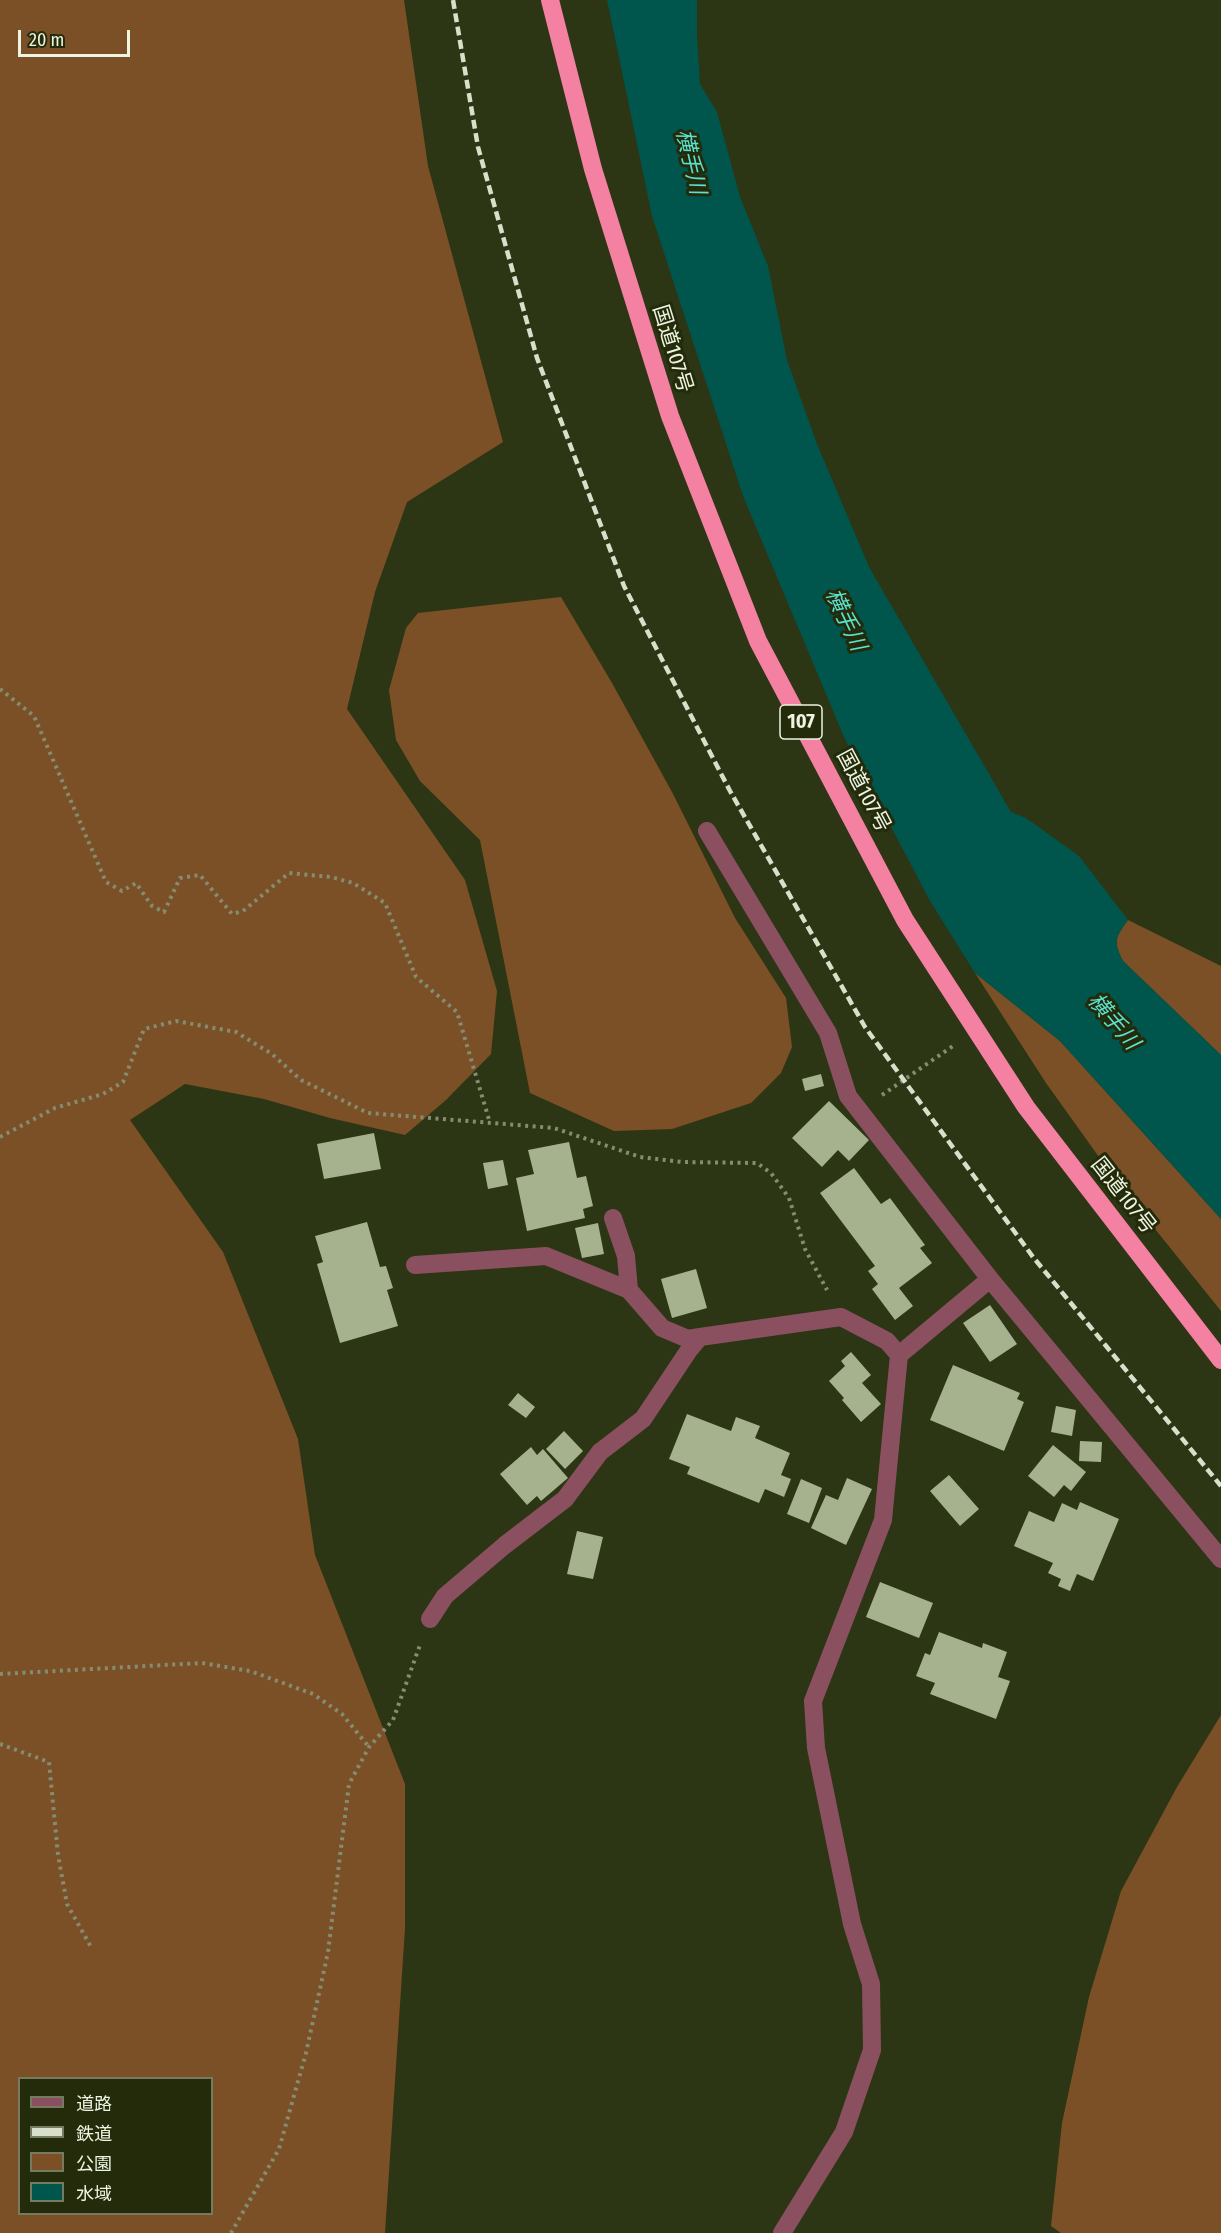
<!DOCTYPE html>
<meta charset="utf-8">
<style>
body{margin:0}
#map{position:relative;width:1221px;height:2233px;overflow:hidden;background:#2c3615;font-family:"Fira Sans Condensed","Noto Sans JP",sans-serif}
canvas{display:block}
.legend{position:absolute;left:18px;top:2077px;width:195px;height:138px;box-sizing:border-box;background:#232b0b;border:2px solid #747b61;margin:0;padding:8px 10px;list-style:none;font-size:18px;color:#edf4e1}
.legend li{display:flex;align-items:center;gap:12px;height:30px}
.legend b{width:30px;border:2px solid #747b61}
.scale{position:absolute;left:18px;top:30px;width:112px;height:27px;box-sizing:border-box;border:3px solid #edf4e1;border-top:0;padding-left:8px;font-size:18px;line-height:21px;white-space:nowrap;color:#edf4e1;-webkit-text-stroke:4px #232b0b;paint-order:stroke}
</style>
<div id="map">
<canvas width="1221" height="2233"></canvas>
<ul class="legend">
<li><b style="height:8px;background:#8b5060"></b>道路</li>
<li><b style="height:8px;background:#d8dfca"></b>鉄道</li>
<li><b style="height:16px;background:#7c5026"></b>公園</li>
<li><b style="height:16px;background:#00554c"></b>水域</li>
</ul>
<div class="scale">20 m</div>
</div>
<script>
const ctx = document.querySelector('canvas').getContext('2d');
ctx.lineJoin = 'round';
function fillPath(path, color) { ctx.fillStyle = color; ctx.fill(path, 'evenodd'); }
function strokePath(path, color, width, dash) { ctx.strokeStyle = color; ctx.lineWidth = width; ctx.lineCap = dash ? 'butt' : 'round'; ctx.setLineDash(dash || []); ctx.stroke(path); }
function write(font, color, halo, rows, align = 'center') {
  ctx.font = font + ' "Fira Sans Condensed","Noto Sans JP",sans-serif'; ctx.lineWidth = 6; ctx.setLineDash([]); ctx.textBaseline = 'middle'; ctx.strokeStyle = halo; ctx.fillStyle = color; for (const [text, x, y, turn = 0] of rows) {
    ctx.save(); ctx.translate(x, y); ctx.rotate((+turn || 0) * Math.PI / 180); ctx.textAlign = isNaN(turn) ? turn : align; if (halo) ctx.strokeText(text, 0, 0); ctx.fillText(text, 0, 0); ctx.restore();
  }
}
fillPath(new Path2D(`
 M 0,0 L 404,0 L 428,166 L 503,442 L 407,502 L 375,592 L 347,709 L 465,880 L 497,991 L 491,1054 L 446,1100 L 405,1135 L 330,1118 L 264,1099 L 185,1084 L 130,1120 L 223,1252 L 298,1439 L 315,1555 L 405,1784 L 405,1928 L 385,2233 L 0,2233 ZM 20,2078 L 212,2078 L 212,2214 L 20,2214 Z
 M 561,597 L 612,683 L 672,792 L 735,918 L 786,998 L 792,1047 L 781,1073 L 751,1103 L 672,1129 L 614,1131 L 530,1093 L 480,840 L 420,781 L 396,740 L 389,690 L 406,628 L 418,613 Z
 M 1128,920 L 1221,966 L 1221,1055 L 1123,961 C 1113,941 1115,938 1128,920 Z
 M 975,973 L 1060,1041 L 1221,1219 L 1221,1311 L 1114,1178 L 1046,1083 Z
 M 1221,1715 L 1221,2233 L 1061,2233 L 1051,2226 L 1062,2123 L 1089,1997 L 1121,1891 L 1177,1787 Z`), '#7c5026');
fillPath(new Path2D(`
 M 607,0 L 697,0 L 697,36 L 700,84 L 717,112 L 740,197 L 768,266 L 787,360 L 817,444 L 869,567 L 1011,812 L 1026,818 L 1079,856 L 1128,920 C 1115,938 1113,941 1123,961 L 1221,1055 L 1221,1219 L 1060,1041 L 975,973 L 930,901 L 844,737 L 743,496 L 652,216 Z`), '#00554c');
fillPath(new Path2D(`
 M 821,1074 L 824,1086 L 805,1091 L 802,1079 Z
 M 829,1101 L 869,1140 L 849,1161 L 838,1150 L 822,1167 L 792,1138 Z
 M 374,1133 L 381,1169 L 324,1179 L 317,1144 Z
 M 569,1142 L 577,1178 L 586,1176 L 593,1206 L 583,1209 L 585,1218 L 527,1231 L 516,1178 L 534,1174 L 528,1150 Z
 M 503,1160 L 508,1185 L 488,1189 L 483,1163 Z
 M 854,1168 L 881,1204 L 890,1198 L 925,1245 L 920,1248 L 932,1263 L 899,1288 L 913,1306 L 895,1320 L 872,1289 L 878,1284 L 868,1271 L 875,1266 L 820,1193 Z
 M 367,1222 L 380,1267 L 386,1266 L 393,1288 L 387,1290 L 398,1326 L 340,1343 L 317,1264 L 323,1262 L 315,1236 Z
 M 598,1223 L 604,1254 L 582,1258 L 575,1228 Z
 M 696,1269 L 707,1308 L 672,1318 L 661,1279 Z
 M 990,1305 L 1017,1344 L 990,1362 L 963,1323 Z
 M 851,1352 L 871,1375 L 862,1383 L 881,1404 L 861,1422 L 842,1400 L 844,1398 L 829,1381 L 845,1366 L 841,1361 Z
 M 953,1365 L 1020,1393 L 1017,1399 L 1024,1402 L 1004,1451 L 930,1420 Z
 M 518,1393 L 535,1407 L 526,1418 L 508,1405 Z
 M 1056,1406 L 1076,1410 L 1072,1436 L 1051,1432 Z
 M 687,1414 L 731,1431 L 736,1417 L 760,1426 L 755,1438 L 790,1453 L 781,1475 L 791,1479 L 784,1497 L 765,1489 L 759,1503 L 687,1474 L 690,1467 L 669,1459 Z
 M 564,1431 L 583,1451 L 565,1469 L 546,1449 Z
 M 1080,1441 L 1102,1442 L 1101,1462 L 1079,1461 Z
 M 1053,1445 L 1086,1472 L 1071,1491 L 1064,1485 L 1054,1497 L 1028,1476 Z
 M 531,1447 L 537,1455 L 543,1449 L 568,1478 L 541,1501 L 537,1496 L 527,1505 L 500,1474 Z
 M 949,1475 L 979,1509 L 960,1526 L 930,1491 Z
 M 847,1478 L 872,1489 L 846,1545 L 811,1528 L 826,1495 L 838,1500 Z
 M 801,1479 L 822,1488 L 809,1523 L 787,1514 Z
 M 1080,1502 L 1119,1519 L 1093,1581 L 1077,1574 L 1070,1591 L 1058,1586 L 1061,1579 L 1048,1573 L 1053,1563 L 1014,1546 L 1029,1511 L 1054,1522 L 1062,1503 L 1077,1510 Z
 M 577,1531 L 603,1537 L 593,1579 L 567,1574 Z
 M 880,1582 L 933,1603 L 919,1638 L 866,1617 Z
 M 939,1632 L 982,1648 L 983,1643 L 1007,1652 L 998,1677 L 1010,1681 L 996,1719 L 930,1694 L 935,1683 L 916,1676 L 925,1653 L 930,1655 Z`), '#a5b28d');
strokePath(new Path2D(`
 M 0,689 L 34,716 L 106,882 L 122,891 L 136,883 L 152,906 L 164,912 L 180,878 L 200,875 L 232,914 L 243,911 L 289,873 L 331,877 L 353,883 L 385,903 L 416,977 L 457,1012 L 490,1123
 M 882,1095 L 953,1046
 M 0,1137 L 55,1108 L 103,1094 L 123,1082 L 144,1029 L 176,1021 L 236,1032 L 272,1054 L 301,1080 L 368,1113 L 554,1128 L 640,1157 L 682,1162 L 757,1163 L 771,1173 L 789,1198 L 805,1249 L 827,1290
 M 0,1674 L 202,1663 L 250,1671 L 313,1694 L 342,1714 L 369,1747
 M 0,1744 L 49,1762 L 58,1855 L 67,1904 L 91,1947
 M 231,2233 L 279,2149 L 306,2053 L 328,1952 L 349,1784 L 369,1747 L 393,1720 L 420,1645`), '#848c72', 4, [3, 4.5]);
strokePath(new Path2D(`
 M 707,831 L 828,1033 L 848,1096 L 990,1279
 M 613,1218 L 626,1256 L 629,1290
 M 415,1265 L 546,1256 L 629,1290 L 662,1328 L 688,1339 L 700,1337
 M 430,1619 L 445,1596 L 505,1545 L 565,1499 L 600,1452 L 643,1419 L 689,1350 L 700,1337 L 841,1317 L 887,1341 L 899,1355
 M 782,2233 L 844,2132 L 872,2050 L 871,1984 L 852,1924 L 816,1748 L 813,1701 L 883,1520 L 899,1355 L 990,1279 L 1221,1559`), '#8b5060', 18);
strokePath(new Path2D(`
 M 550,0 L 593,169 L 670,416 L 758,641 L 905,920 L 1026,1107 L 1221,1360`), '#f480a2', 18);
strokePath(new Path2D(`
 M 453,0 L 478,147 L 537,358 L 624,586 L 730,791 L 865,1027 L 1033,1257 L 1221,1486`), '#d8dfca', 4.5, [9, 4.5]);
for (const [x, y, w] of [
 [801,722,42]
]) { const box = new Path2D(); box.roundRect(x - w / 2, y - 17, w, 34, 4.5); ctx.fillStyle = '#232b0b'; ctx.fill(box); strokePath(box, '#edf4e1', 1.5); }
write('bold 20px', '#edf4e1', null, [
 ["107",801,722]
]);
write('21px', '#edf4e1', '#232b0b', [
 ["国道107号",672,349,73],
 ["国道107号",863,791,62],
 ["国道107号",1123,1196,52]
]);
write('italic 22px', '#5ae1cf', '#232b0b', [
 ["横手川",690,162,77],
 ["横手川",845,620,65],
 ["横手川",1113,1022,50]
]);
</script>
